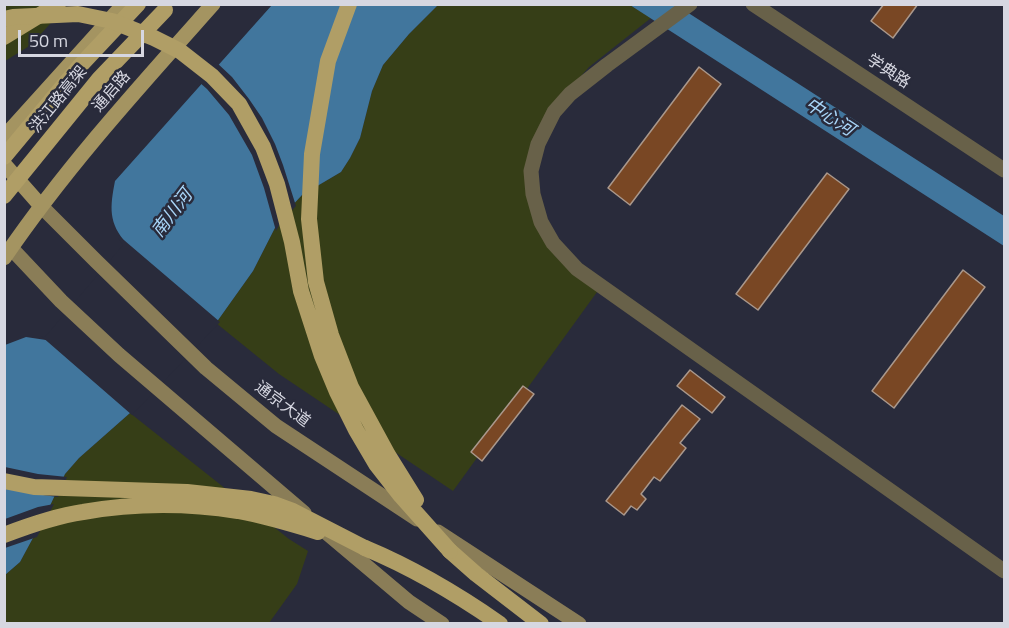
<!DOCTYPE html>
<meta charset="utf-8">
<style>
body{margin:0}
#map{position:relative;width:1009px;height:628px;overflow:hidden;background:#292b3b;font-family:"Titillium Web",sans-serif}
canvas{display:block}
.frame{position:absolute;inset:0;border:6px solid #d6d7e1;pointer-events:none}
.scale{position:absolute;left:18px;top:30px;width:126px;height:27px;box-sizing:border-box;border:3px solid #d6d7e1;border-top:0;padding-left:8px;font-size:18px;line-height:21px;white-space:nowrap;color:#d6d7e1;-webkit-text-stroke:4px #292b3b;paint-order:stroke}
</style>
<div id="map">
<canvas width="1009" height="628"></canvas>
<div class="frame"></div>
<div class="scale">50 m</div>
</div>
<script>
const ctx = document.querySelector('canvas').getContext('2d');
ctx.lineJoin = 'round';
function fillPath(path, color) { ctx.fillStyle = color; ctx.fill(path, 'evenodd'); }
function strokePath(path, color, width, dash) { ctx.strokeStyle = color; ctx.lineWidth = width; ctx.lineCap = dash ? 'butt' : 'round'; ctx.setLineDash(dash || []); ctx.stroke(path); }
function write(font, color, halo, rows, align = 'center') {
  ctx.font = font + ' "Titillium Web","Noto Sans SC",sans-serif'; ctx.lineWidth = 5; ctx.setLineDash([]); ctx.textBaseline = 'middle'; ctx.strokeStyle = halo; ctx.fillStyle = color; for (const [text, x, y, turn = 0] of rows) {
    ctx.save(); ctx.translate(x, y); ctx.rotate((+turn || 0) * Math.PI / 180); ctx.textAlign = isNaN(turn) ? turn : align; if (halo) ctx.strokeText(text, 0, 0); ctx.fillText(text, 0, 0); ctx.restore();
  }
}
fillPath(new Path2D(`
 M 5,5 L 67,5 L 31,45 L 5,61 Z
 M 438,5 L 630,5 L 651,18 L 589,67 L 544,118 L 531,214 L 555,256 L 597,292 L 453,491 L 279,374 L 216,323 L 253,271 L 279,220 L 302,195 L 341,172 L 350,158 L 360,138 L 372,91 L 383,65 L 409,34 Z
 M 130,413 L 289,539 L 308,551 L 297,584 L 269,623 L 5,624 L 5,575 L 20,562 L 47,512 L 65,474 L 79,458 Z`), '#363e17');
fillPath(new Path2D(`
 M 272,5 L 438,5 L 409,34 L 383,65 L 372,91 L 360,138 L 350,158 L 341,172 L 302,195 L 279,220 L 253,271 L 216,323 L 130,413 L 79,458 L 65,474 L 47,512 L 20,562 L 5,575 L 5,345 L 26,337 L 46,340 L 127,244 C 108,223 110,207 115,181 Z
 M 630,5 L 676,5 L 1004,216 L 1004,246 Z`), '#41769d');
fillPath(new Path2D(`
 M 216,62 L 232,77 L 249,99 L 262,118 L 275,144 L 283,165 L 296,206 L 281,222 L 276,231 L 264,188 L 252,155 L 229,115 L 207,89 L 199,82 Z
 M 118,235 L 220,322 L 132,415 L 41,336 L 45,337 L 123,245 L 118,238 Z
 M 5,467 L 38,474 L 67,477 L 58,497 L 28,493 L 5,488 Z
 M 54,504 L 37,537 L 5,548 L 5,519 L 38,507 Z`), '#292b3b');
const building = new Path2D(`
 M 884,4 L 918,4 L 893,38 L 871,21 Z
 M 699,67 L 721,84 L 630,205 L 608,188 Z
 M 827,173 L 849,189 L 758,310 L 736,294 Z
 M 963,270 L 985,287 L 894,408 L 872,391 Z
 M 690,370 L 725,397 L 712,413 L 677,386 Z
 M 523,386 L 534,394 L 482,461 L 471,452 Z
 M 682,405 L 700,419 L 680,443 L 686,448 L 660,481 L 654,477 L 641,494 L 646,499 L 637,510 L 631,506 L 624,515 L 606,501 Z`);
fillPath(building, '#794724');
strokePath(building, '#aa988c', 1.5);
strokePath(new Path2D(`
 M 690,4 L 607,65 L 570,94 L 554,112 L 538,144 L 531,171 L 533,194 L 541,222 L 553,243 L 577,269 L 1004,571
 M 753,4 L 1004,170`), '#686149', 15);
strokePath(new Path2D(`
 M 41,206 L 96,261 L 206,368 L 276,426 L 417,519
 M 11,248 L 61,301 L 119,355 L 304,513
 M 438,532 L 579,624
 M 327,533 L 409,602 L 442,624`), '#8a7d57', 15);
strokePath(new Path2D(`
 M 4,137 L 124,4
 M 4,164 L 41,206
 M 4,258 C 66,167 140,86 213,4`), '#a49461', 15);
strokePath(new Path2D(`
 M 4,37 L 58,4
 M 4,157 L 78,68 L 138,4
 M 365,548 C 413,568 457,594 500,624
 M 450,551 L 476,574 L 541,624`), '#b09e66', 16);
strokePath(new Path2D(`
 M 349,4 L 328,61 L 312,154 L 309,219 L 316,282 L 331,335 L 351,387 L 388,455 L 416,500
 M 4,19 L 13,17 L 78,14 L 112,21 L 154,38 L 180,51 L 212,76 L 239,104 L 263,147 L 277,184 L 292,242 L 301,291 L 322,356 L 337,392 L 356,430 L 376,464 L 401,496 L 450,551
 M 4,196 L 99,79 L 165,10
 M 4,481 L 34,487 L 187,492 L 251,499 L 274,504 L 293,511 L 365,548
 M 4,535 C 30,525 56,516 83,512 C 134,503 187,503 238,511 C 265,516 292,524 318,532`), '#b09e66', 16);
write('16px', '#d6d7e1', '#292b3b', [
 ["学典路",888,72,33],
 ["通启路",112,92,-49],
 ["洪江路高架",59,100,-51],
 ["通京大道",282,405,37]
]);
write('italic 18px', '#a8d5f8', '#292b3b', [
 ["中心河",829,118,33],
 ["南川河",173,214,-53]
]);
</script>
